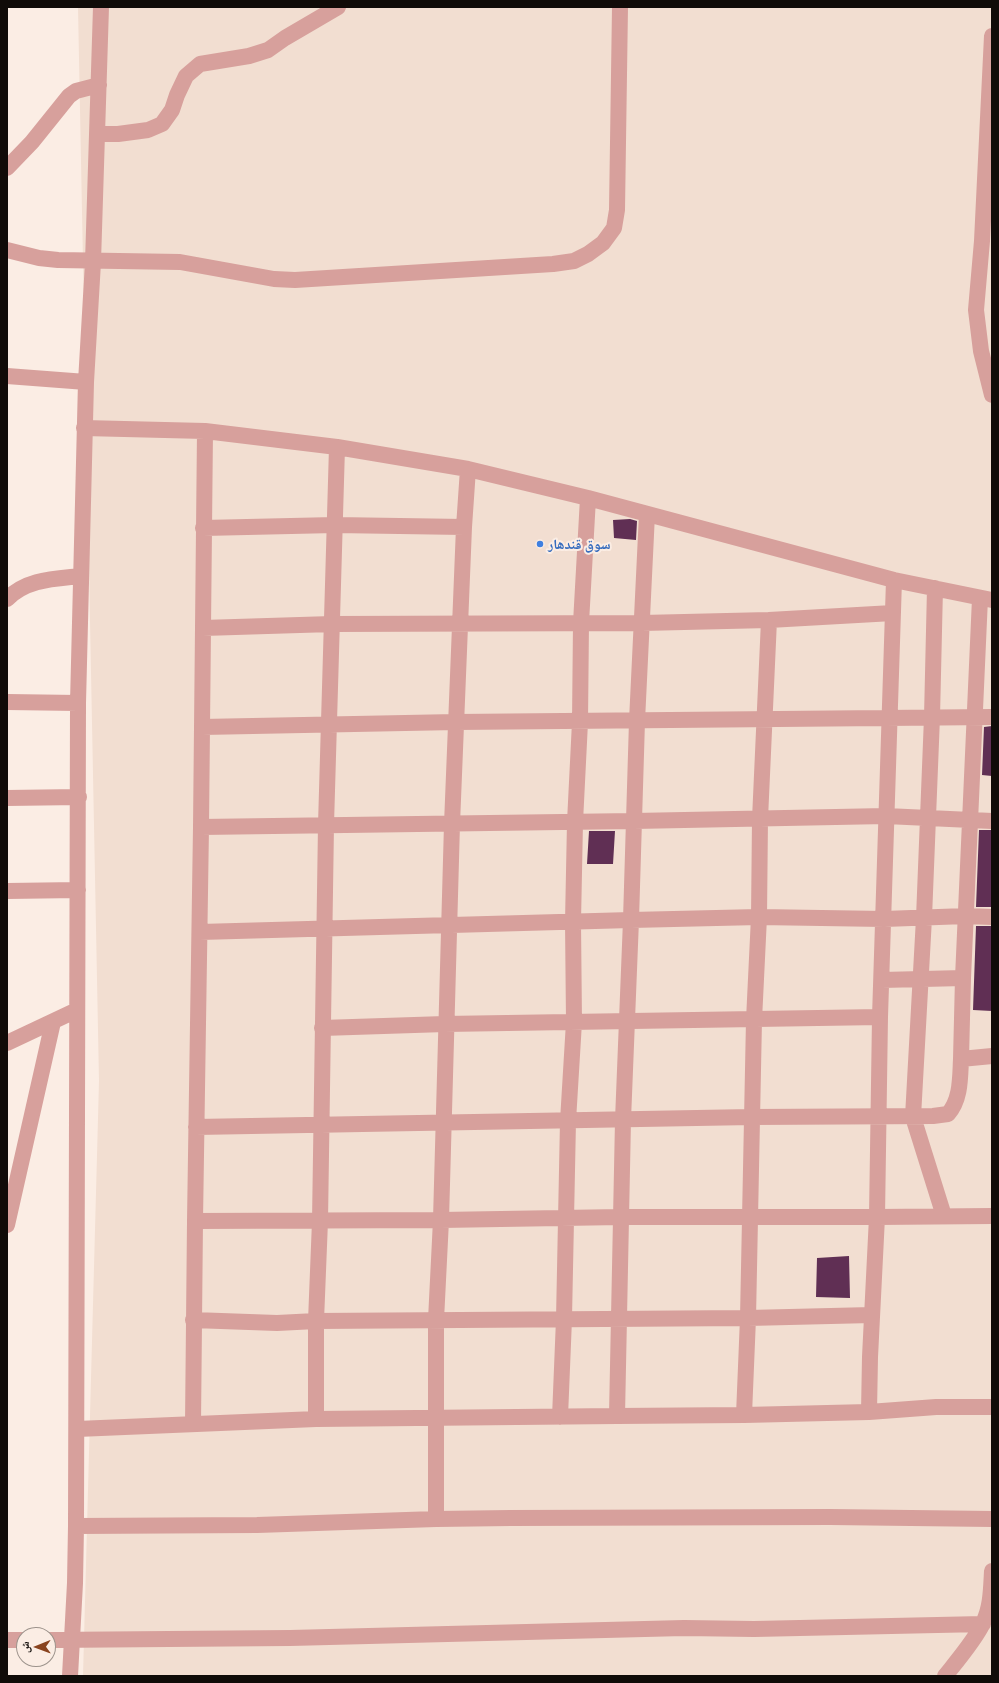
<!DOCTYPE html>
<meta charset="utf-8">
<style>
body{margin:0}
#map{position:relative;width:999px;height:1683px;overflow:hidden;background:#fbede4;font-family:Ubuntu,"Noto Naskh Arabic",sans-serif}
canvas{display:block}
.frame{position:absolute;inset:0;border:8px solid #100b08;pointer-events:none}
.north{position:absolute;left:16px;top:1627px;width:40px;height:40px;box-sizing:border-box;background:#fbede4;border:1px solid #9d938c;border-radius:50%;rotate:269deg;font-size:11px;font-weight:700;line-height:16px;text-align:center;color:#100b08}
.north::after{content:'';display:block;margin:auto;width:14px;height:18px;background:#89431e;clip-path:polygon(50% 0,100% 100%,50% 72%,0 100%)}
</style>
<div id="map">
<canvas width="999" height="1683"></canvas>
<div class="frame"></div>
<div class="north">ش</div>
</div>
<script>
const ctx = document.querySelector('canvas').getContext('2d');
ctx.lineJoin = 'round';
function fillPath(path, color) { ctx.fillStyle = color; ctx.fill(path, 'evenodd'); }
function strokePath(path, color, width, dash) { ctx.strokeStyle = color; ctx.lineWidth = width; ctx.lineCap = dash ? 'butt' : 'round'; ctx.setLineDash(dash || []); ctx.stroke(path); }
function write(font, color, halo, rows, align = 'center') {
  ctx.font = font + ' Ubuntu,"Noto Naskh Arabic",sans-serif'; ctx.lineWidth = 4; ctx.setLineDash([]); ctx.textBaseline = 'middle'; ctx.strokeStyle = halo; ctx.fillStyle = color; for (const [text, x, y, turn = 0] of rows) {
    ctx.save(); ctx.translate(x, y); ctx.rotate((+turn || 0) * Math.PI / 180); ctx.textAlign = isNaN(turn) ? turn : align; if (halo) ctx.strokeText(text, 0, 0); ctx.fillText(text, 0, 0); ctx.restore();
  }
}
fillPath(new Path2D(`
 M 78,7 L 992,7 L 992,1676 L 83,1676 L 99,1081 Z`), '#f2ded1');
fillPath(new Path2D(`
 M 630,519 L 637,521 L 636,540 L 614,538 L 613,520 Z
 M 992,726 L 992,776 L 982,775 L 984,727 Z
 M 979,830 L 992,830 L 992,907 L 976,907 Z
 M 589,831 L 615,831 L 613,864 L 587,864 Z
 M 976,926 L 992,926 L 992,1011 L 973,1010 Z
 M 849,1256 L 850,1298 L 816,1297 L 817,1258 Z`), '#602f54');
strokePath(new Path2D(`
 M 992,36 L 982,241 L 976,310 L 981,351 L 992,395
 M 98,134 L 118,134 L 148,130 L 162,124 L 172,110 L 177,95 L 186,76 L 200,64 L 249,56 L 268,50 L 285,38 L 338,7
 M 7,168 L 32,142 L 69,96 L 76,91 L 99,85
 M 7,250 L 39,258 L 58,260 L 180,262 L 274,279 L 295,280 L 553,264 L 574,261 L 588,254 L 603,243 L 614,228 L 617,210 L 620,7
 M 7,376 L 86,382
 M 84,428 L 205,431 L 203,628 L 332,624 L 642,623 L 769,620
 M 205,431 L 337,447 L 468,469 L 588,498 L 894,580 L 992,600
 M 337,447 L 326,825 L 320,1221 L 316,1321 L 748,1318 L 872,1315
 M 647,514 L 637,721 L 631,920 L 759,917 L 884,919 L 966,916 L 992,917
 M 464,527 L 468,469
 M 203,528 L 335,525 L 464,527 L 452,824 L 441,1220 L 436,1320 L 436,1519
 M 935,588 L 932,717 L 924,918 L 913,1117 L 944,1216
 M 7,599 C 27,579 54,579 81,576
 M 893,613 L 769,620 L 760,819 L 759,917 L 754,1020 L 748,1318 L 744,1415 L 869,1412 L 936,1407 L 992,1407
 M 203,628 L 201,827 L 634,821 L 886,816 L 992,821
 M 7,702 L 78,703
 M 202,727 L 456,722 L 992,717
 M 7,798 L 79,797
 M 201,827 L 195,1221 L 441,1220 L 621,1217 L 877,1217 L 880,1017 L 894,580
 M 7,891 L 78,890
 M 200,932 L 631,920 L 623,1120 L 617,1416 L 744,1415
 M 882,980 L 963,978
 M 322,1028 L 445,1024 L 880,1017
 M 7,1043 L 77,1010
 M 961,1059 L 963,978 L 980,598
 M 196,1127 L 752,1117 L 933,1116 L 948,1114 C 961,1099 960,1078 961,1059 L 992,1056
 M 7,1225 L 53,1022
 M 193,1320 L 277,1323 L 316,1321 L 316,1419 L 617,1416
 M 869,1412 L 870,1357 L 877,1217 L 992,1216
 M 560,1417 L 564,1319 L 568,1121 L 574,1022 L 573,922 L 575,822 L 580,722 L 581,623 L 588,498
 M 193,1424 L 195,1221
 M 77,1429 L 316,1419
 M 76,1526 L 257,1525 L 436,1519 L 511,1518 L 830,1517 L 992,1519
 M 7,1640 L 24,1640
 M 48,1640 L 290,1638 L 684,1628 L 754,1629 L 983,1624
 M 70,1676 L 75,1583 L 76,1526 L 78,703 L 86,382 L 93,262 L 101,7
 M 945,1676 C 957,1661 975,1640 983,1623 C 991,1607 991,1589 992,1571`), '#d7a09c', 16);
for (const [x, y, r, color] of [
 [540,544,4,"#3f7fe0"]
]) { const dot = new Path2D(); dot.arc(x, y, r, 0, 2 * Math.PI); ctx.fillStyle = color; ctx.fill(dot); strokePath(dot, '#fbede4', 1.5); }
write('bold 14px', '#366cbe', '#fbede4', [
 ["سوق قندهار",548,544]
], 'left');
</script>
